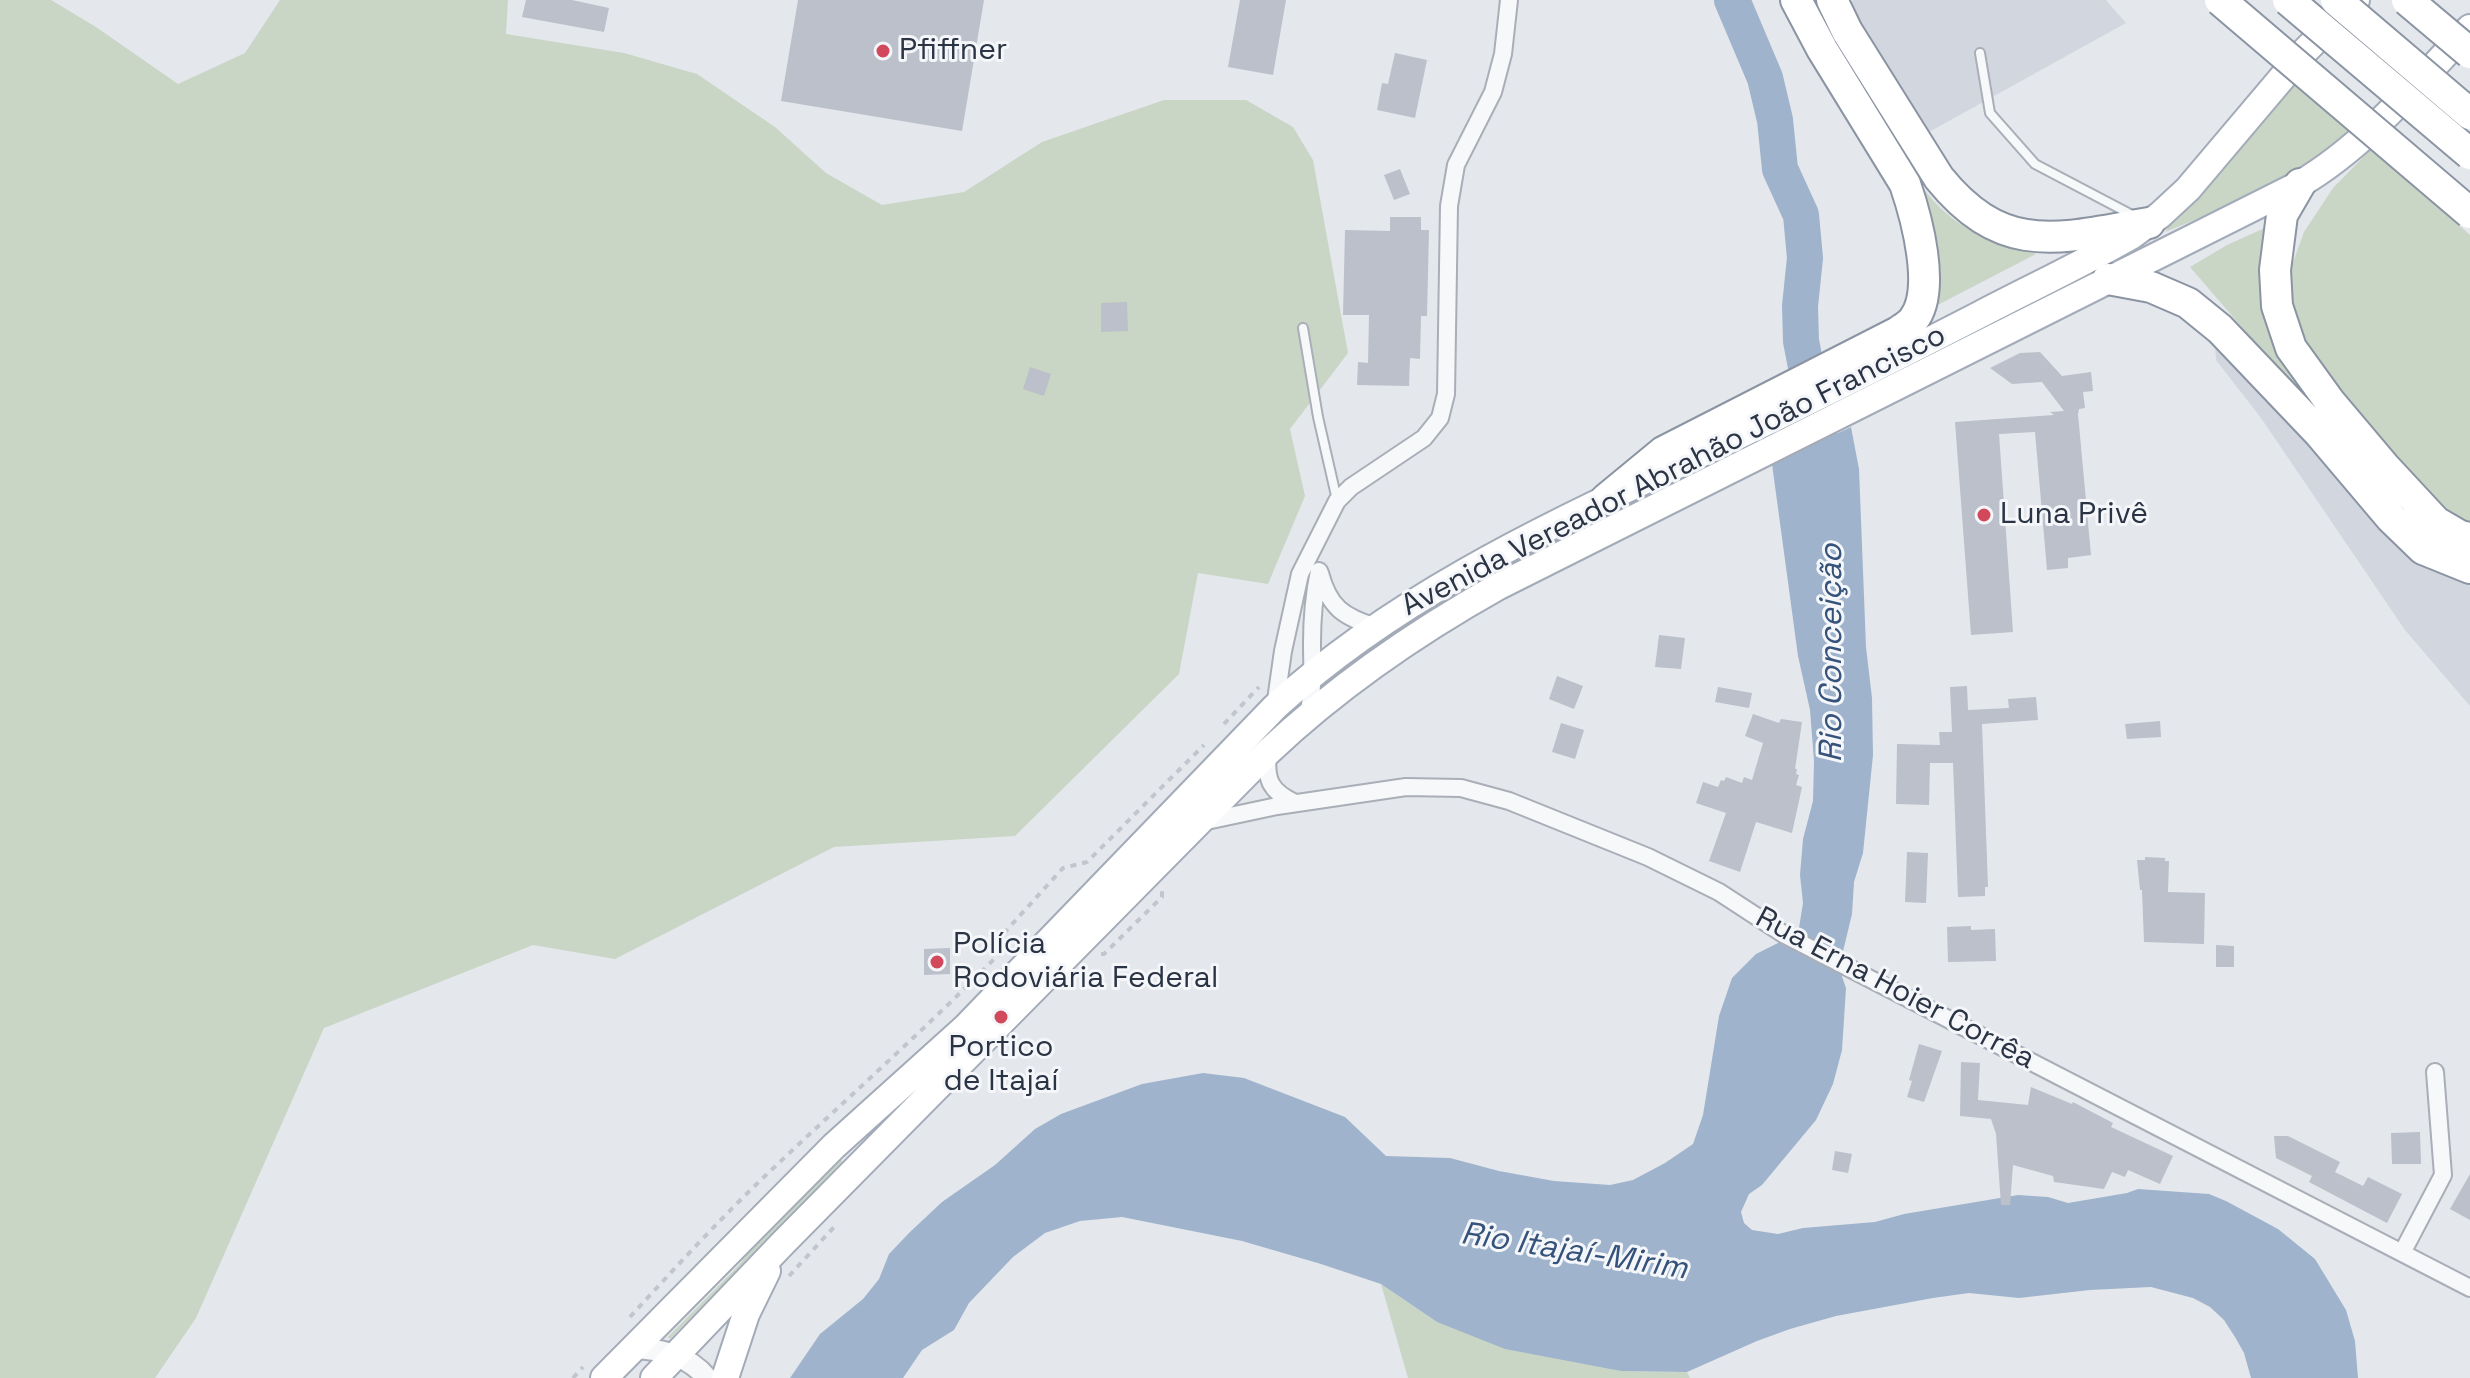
<!DOCTYPE html>
<meta charset="utf-8">
<style>
body{margin:0}
canvas{display:block;background:#e4e7ec}
</style>
<canvas width="2470" height="1378"></canvas>
<script>
const ctx = document.querySelector('canvas').getContext('2d');
ctx.lineJoin = 'round';
function fillPath(path, color) { ctx.fillStyle = color; ctx.fill(path, 'evenodd'); }
function strokePath(path, color, width, dash) { ctx.strokeStyle = color; ctx.lineWidth = width; ctx.lineCap = dash ? 'butt' : 'round'; ctx.setLineDash(dash || []); ctx.stroke(path); }
function write(font, color, halo, rows, align = 'center') {
  ctx.font = font + ' "Space Grotesk",sans-serif'; ctx.lineWidth = 6; ctx.setLineDash([]); ctx.textBaseline = 'middle'; ctx.strokeStyle = halo; ctx.fillStyle = color; for (const [text, x, y, turn = 0] of rows) {
    ctx.save(); ctx.translate(x, y); ctx.rotate((+turn || 0) * Math.PI / 180); ctx.textAlign = isNaN(turn) ? turn : align; if (halo) ctx.strokeText(text, 0, 0); ctx.fillText(text, 0, 0); ctx.restore();
  }
}
fillPath(new Path2D(`
 M 1854,0 L 2106,0 L 2126,23 L 1920,137 L 1849,3 Z
 M 2215,344 L 2350,487 L 2371,519 L 2397,546 L 2425,564 L 2470,579 L 2470,706 L 2405,630 L 2261,418 L 2216,360 Z`), '#d2d6de');
fillPath(new Path2D(`
 M 0,0 L 51,0 L 96,27 L 178,84 L 245,53 L 280,0 L 508,0 L 506,34 L 624,53 L 697,74 L 775,127 L 826,173 L 882,205 L 964,192 L 1042,142 L 1164,100 L 1246,100 L 1293,127 L 1313,160 L 1348,353 L 1290,429 L 1305,496 L 1268,584 L 1198,573 L 1179,674 L 1015,836 L 834,847 L 615,959 L 533,945 L 324,1028 L 196,1318 L 155,1378 L 0,1378 Z
 M 2290,80 L 2352,132 C 2295,175 2232,206 2165,232 L 2177,214 Z
 M 2372,148 L 2470,235 L 2470,523 L 2429,501 L 2309,355 L 2295,323 L 2287,279 L 2304,232 L 2333,188 Z
 M 1919,183 C 1954,230 1982,238 2036,254 L 1928,310 Z
 M 2267,227 L 2263,249 L 2344,446 L 2190,267 L 2227,245 Z
 M 836,1155 L 843,1162 L 670,1339 L 668,1337 L 738,1266 L 778,1214 Z
 M 1381,1284 L 1437,1322 L 1621,1371 L 1687,1372 L 1690,1378 L 1408,1378 Z`), '#c9d6c5');
fillPath(new Path2D(`
 M 1851,427 L 1859,469 L 1866,647 L 1872,698 L 1873,755 L 1863,853 L 1854,882 L 1852,914 L 1839,968 L 1846,988 L 1842,1050 L 1833,1084 L 1816,1120 L 1762,1185 L 1749,1194 L 1741,1212 L 1744,1223 L 1752,1230 L 1778,1234 L 1803,1228 L 1875,1222 L 1904,1214 L 2018,1195 L 2048,1197 L 2068,1203 L 2127,1193 L 2138,1189 L 2209,1194 L 2226,1201 L 2278,1229 L 2315,1259 L 2346,1310 L 2355,1341 L 2358,1378 L 2251,1378 L 2244,1353 L 2235,1337 L 2224,1320 L 2210,1307 L 2193,1298 L 2151,1287 L 2090,1290 L 2019,1298 L 1969,1293 L 1933,1298 L 1836,1316 L 1790,1329 L 1757,1341 L 1687,1372 L 1621,1371 L 1505,1349 L 1437,1322 L 1381,1284 L 1321,1264 L 1242,1241 L 1122,1217 L 1080,1221 L 1045,1233 L 1013,1257 L 969,1303 L 954,1330 L 922,1350 L 903,1378 L 790,1378 L 820,1334 L 863,1299 L 879,1279 L 889,1254 L 910,1232 L 942,1202 L 995,1165 L 1035,1129 L 1061,1114 L 1142,1084 L 1203,1073 L 1244,1078 L 1345,1117 L 1386,1156 L 1450,1158 L 1499,1171 L 1554,1181 L 1610,1185 L 1633,1180 L 1665,1163 L 1693,1144 L 1703,1115 L 1719,1016 L 1732,978 L 1756,954 L 1780,942 L 1799,928 L 1803,903 L 1800,875 L 1803,839 L 1813,801 L 1814,761 L 1810,710 L 1798,656 L 1772,464 Z`), '#9fb4cc');
strokePath(new Path2D(`
 M 1732,0 L 1765,78 L 1775,120 L 1780,169 L 1801,215 L 1805,258 L 1800,306 L 1801,341 L 1830,489`), '#9fb4cc', 36);
fillPath(new Path2D(`
 M 526,0 L 572,0 L 609,8 L 604,32 L 522,17 Z
 M 798,0 L 984,0 L 962,131 L 781,101 Z
 M 1240,0 L 1286,0 L 1273,75 L 1228,67 Z
 M 1395,53 L 1427,60 L 1415,118 L 1377,110 L 1382,83 L 1388,84 Z
 M 1400,169 L 1410,194 L 1394,200 L 1384,175 Z
 M 1390,217 L 1421,217 L 1421,230 L 1429,230 L 1427,316 L 1421,316 L 1420,359 L 1410,358 L 1409,386 L 1357,385 L 1358,362 L 1368,363 L 1369,315 L 1343,315 L 1345,230 L 1390,231 Z
 M 1127,302 L 1128,331 L 1101,332 L 1101,303 Z
 M 2040,352 L 2062,376 L 2091,372 L 2093,391 L 2083,392 L 2085,408 L 2079,409 L 2078,414 L 2091,555 L 2068,558 L 2068,568 L 2047,570 L 2035,432 L 1999,434 L 2013,632 L 1971,635 L 1955,422 L 2054,415 L 2050,412 L 2064,411 L 2042,382 L 2012,384 L 1990,368 L 2020,353 Z
 M 1030,367 L 1051,374 L 1044,396 L 1023,389 Z
 M 1659,635 L 1685,638 L 1681,669 L 1655,667 Z
 M 1557,676 L 1583,686 L 1574,709 L 1549,699 Z
 M 1967,686 L 1968,710 L 2009,708 L 2008,699 L 2036,697 L 2038,720 L 1982,724 L 1988,887 L 1985,887 L 1985,896 L 1958,897 L 1953,763 L 1930,763 L 1929,805 L 1896,804 L 1897,744 L 1940,745 L 1939,732 L 1952,732 L 1950,687 Z
 M 1718,687 L 1752,693 L 1749,708 L 1715,702 Z
 M 1753,714 L 1779,723 L 1781,719 L 1802,722 L 1795,769 L 1797,769 L 1796,774 L 1799,775 L 1796,785 L 1802,787 L 1792,833 L 1756,822 L 1740,872 L 1709,861 L 1726,813 L 1696,803 L 1703,782 L 1718,787 L 1721,780 L 1724,781 L 1726,777 L 1742,783 L 1744,777 L 1752,780 L 1763,743 L 1745,736 Z
 M 2160,721 L 2161,737 L 2127,739 L 2125,724 Z
 M 1561,723 L 1584,730 L 1575,759 L 1552,752 Z
 M 1907,852 L 1928,853 L 1926,903 L 1905,902 Z
 M 2145,857 L 2165,858 L 2165,861 L 2169,861 L 2168,892 L 2205,893 L 2204,944 L 2144,942 L 2142,890 L 2140,890 L 2137,860 L 2145,860 Z
 M 1971,926 L 1971,930 L 1995,929 L 1996,961 L 1948,962 L 1947,927 Z
 M 2216,945 L 2234,946 L 2234,967 L 2216,967 Z
 M 950,948 L 950,974 L 924,975 L 924,949 Z
 M 1919,1044 L 1942,1051 L 1924,1102 L 1907,1097 L 1912,1081 L 1909,1080 Z
 M 1961,1062 L 1980,1063 L 1978,1100 L 2028,1105 L 2031,1087 L 2072,1104 L 2073,1102 L 2113,1123 L 2111,1127 L 2173,1156 L 2160,1184 L 2128,1170 L 2125,1177 L 2112,1172 L 2104,1189 L 2054,1182 L 2053,1176 L 2013,1165 L 2010,1205 L 2001,1205 L 1996,1134 L 1991,1119 L 1960,1116 Z
 M 2420,1132 L 2421,1164 L 2392,1164 L 2391,1133 Z
 M 2274,1136 L 2288,1136 L 2340,1162 L 2335,1172 L 2363,1186 L 2368,1177 L 2402,1194 L 2387,1223 L 2309,1182 L 2312,1176 L 2276,1158 Z
 M 1835,1151 L 1852,1154 L 1848,1173 L 1832,1170 Z
 M 2470,1174 L 2470,1220 L 2450,1209 Z`), '#bbc0ca');
const service = new Path2D(`
 M 1980,53 L 1990,113 L 2035,164 L 2134,216
 M 1303,328 L 1318,417 L 1337,500`);
const minor = new Path2D(`
 M 1320,573 C 1329,607 1343,617 1376,627
 M 1275,707 L 1283,651 L 1300,574 L 1337,501 L 1351,487 L 1424,438 L 1440,418 L 1446,394 L 1449,206 L 1456,165 L 1493,92 L 1503,54 L 1509,0
 M 1308,714 C 1314,690 1312,667 1312,643 C 1312,619 1314,595 1319,571
 M 1268,752 C 1265,780 1270,791 1295,803
 M 1202,822 L 1277,806 L 1406,787 L 1461,788 L 1509,801 L 1648,857 L 1719,892 L 1785,935 L 2470,1288
 M 2402,1253 L 2443,1175 L 2435,1072`);
const tertiary = new Path2D(`
 M 633,1348 C 661,1349 688,1355 707,1378`);
const primary = new Path2D(`
 M 604,1378 L 834,1146 L 965,1028 L 1275,707 C 1396,596 1547,527 1694,457 C 1790,411 1886,363 1981,314 C 2031,288 2082,264 2131,236 L 2160,215 L 2188,189 L 2303,53 L 2356,0
 M 654,1378 L 783,1243 L 1268,752 C 1338,686 1415,633 1499,586 L 2300,184 C 2366,145 2417,83 2470,28
 M 725,1378 L 746,1314 L 767,1271`);
const motorway = new Path2D(`
 M 1832,0 L 1847,31 L 1939,178 C 2004,258 2060,238 2149,223
 M 2300,184 L 2282,215 L 2275,270 L 2277,306 L 2291,348 L 2330,402 L 2384,466 L 2436,522 L 2460,536 L 2470,538
 M 2108,279 L 2151,287 L 2188,303 L 2220,329 L 2320,434 L 2391,518 L 2423,549 L 2470,568
 M 1606,499 L 1663,452 L 1898,332 C 1902,329 1909,325 1913,320 C 1937,291 1916,216 1905,184 L 1822,49 L 1796,0`);
strokePath(service, '#a9aeb7', 12);
strokePath(minor, '#a9aeb7', 20);
strokePath(tertiary, '#a9aeb7', 24);
strokePath(primary, '#a3abb8', 30);
strokePath(motorway, '#8b94a3', 34);
strokePath(new Path2D(`
 M 1224,724 L 1259,687
 M 1101,954 L 1104,954 L 1162,897 L 1162,891
 M 789,1276 L 834,1227
 M 630,1317 C 674,1269 718,1221 765,1176 C 845,1100 927,1028 1004,949 L 1005,932 L 1063,868 L 1087,862 L 1204,745
 M 573,1378 L 583,1367`), '#c2c5cb', 4, [6, 6]);
strokePath(service, '#f7f8fa', 8);
strokePath(minor, '#f7f8fa', 16);
strokePath(tertiary, '#f7f8fa', 20);
strokePath(primary, '#fff', 26);
strokePath(motorway, '#fff', 30);
const motorwayBridge = new Path2D(`
 M 2220,0 L 2470,213
 M 2288,0 L 2470,154
 M 2336,0 L 2470,114
 M 2407,0 L 2470,53`);
strokePath(motorwayBridge, '#8b94a3', 34, []);
strokePath(motorwayBridge, '#fff', 30);
for (const [x, y, r, color] of [
 [883,51,8,"#d1495b"],
 [1984,515,8,"#d1495b"],
 [937,962,8,"#d1495b"],
 [1001,1017,8,"#d1495b"]
]) { const dot = new Path2D(); dot.arc(x, y, r, 0, 2 * Math.PI); ctx.fillStyle = color; ctx.fill(dot); strokePath(dot, '#f4f6f9', 3); }
write('30px', '#2b3445', '#f4f6f9', [
 ["Pfiffner",899,51],
 ["Luna Privê",2000,515],
 ["Polícia",953,945],
 ["Rodoviária Federal",953,979],
 ["Portico",1001,1048,"center"],
 ["de Itajaí",1001,1082,"center"]
], 'left');
write('30px', '#2b3445', '#f4f6f9', [
 ["Avenida Vereador Abrahão João Francisco",1674,471,-27],
 ["Rua Erna Hoier Corrêa",1895,989,28]
]);
write('italic 32px', '#34527a', '#f4f6f9', [
 ["Rio Conceição",1832,653,-90],
 ["Rio Itajaí-Mirim",1574,1252,9]
]);
</script>
